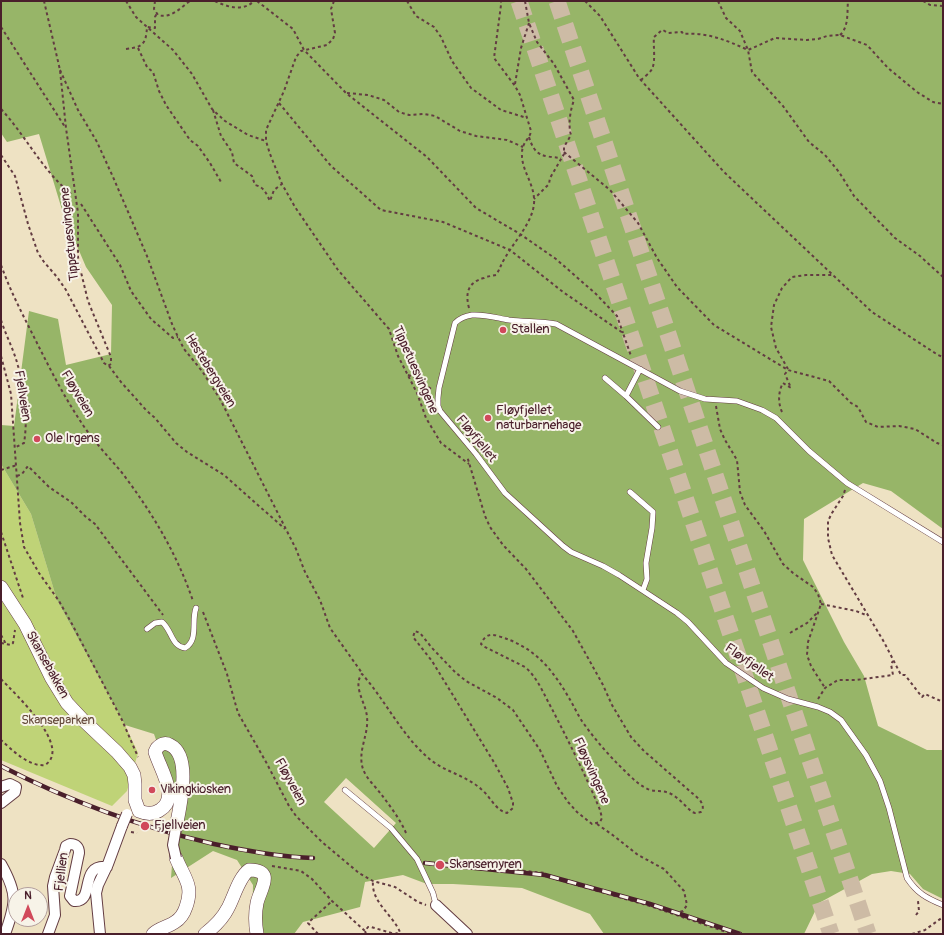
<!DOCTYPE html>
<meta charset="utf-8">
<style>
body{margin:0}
#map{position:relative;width:944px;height:935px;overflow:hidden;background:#eee2c3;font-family:Pangolin,sans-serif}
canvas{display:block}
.frame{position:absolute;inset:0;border:2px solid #4a1f2b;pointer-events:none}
.north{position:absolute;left:8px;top:887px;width:40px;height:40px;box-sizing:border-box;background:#f7f3e8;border:1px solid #b29e9c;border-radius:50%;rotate:0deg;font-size:11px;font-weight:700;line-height:16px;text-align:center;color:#4a1f2b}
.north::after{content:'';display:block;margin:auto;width:14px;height:18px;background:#d1495b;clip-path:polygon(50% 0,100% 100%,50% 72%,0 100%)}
</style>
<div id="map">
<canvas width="944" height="935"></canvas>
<div class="frame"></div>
<div class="north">N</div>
</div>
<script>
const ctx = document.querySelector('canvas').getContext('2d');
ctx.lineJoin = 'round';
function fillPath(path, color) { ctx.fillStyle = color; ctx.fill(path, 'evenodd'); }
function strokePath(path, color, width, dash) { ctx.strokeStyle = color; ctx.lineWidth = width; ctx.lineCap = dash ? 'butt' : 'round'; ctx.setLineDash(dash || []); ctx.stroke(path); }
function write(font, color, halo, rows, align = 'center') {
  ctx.font = font + ' Pangolin,sans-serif'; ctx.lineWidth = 4; ctx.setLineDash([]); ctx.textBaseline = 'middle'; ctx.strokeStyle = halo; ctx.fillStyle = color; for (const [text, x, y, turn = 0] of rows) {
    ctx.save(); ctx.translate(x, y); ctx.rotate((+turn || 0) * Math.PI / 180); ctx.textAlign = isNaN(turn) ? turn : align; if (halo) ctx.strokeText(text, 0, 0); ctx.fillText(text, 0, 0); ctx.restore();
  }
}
fillPath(new Path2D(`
 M 1,464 L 31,514 L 57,600 L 125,725 L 138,753 L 127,791 L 112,806 L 1,760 Z`), '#bfd377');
fillPath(new Path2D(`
 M 1,1 L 943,1 L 943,529 L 891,491 L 863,483 L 804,519 L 803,560 L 844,642 L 864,676 L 878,726 L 927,750 L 943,750 L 943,899 L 923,889 L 910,874 L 891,871 L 872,874 L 819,903 L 804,934 L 604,934 L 590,914 L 522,888 L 453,884 L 427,884 L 403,875 L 365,882 L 360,907 L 303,922 L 294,934 L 254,934 L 252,933 L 253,885 L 237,860 L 213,851 L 171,878 L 177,800 L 154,734 L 125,725 L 57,600 L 31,514 L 1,464 L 1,425 L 14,426 L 29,311 L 58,319 L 66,365 L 111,354 L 112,305 L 86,267 L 63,213 L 39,134 L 7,142 L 1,133 ZM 346,778 L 396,823 L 374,848 L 324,802 Z`), '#97b568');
strokePath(new Path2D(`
 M 519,1 L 831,934
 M 557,1 L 868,934`), '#cdbba5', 17, [17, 8]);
const service = new Path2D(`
 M 640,369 L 626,396 L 658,427
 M 605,378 L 626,396
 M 630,492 L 653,512 L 652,528 L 646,563 L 647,579 L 643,590
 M 943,542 L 847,483 L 809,451 L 776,418 L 762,410 L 737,401 L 705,399 L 680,391 L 556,324 C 541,321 525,322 509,320 C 497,318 484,314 472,315 C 465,316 460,318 455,323 L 439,388 L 438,398 L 438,406 L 440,411 L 476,454 L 505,493 L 563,546 L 571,552 L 603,566 L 619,575 L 677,613 L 688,622 L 726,663 L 763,688 L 788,699 L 818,707 L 830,712 L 841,720 L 866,755 L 880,781 L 889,808 L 907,878 C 917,893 926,898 943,905
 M 147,629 L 155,623 L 162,622 C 172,630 171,646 185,648 C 199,640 191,621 196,608
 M 345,790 L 391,828 L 417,859 L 433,893 L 436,905`);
const minor = new Path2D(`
 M 1,787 L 10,784 L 16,787 L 15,792 L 1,803
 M 1,864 C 18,894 16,903 5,934
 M 436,905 L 467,934
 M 48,934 L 55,915 L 53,886 L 55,877 L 65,850 L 66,846 L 70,844 C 76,844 79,847 79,853 L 70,896 L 74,901 C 96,903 78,864 107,867
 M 100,934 L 96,893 L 98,885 L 108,864 L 122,826`);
const tertiary = new Path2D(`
 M 1,587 L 25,624 L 51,677 L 67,703 L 82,719 L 117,752 L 130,767 L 134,775 L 135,784 L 135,800 L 139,811 C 146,814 153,815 160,810 C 180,798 160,769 155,752 L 157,748 C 161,744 165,742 170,745 C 193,756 179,809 176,828
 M 153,934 C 159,928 168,927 175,922 C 180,919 184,913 186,907 C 194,885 184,878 176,858
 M 205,934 C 214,927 223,918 228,908 C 234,897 239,877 249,870 C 276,870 260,889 257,903 C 255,913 255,923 257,934`);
strokePath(service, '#633c42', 6);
strokePath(minor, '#633c42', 12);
strokePath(tertiary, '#633c42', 14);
strokePath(new Path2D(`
 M 126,1 L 136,17 L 173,50 L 192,74 L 212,109 L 225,121 L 248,135 L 266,141
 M 155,1 L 154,9 L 158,15 C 171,19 180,8 190,1
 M 215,1 C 227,7 243,12 254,1
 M 257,1 L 293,29 L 304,50 L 346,93 L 427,157 L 476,208 L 520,234 L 556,259 L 596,294 L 617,316 L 623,333
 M 334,1 L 331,9 L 335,33 L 333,39 L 327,45 L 301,51 L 296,57 L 284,91 L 266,130 L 266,141 L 270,154 L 282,184 L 295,207 L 338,270 L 389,329 L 398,356 L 417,393 L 426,418 L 441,443 L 469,464
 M 407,1 L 416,16 L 434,27 L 441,37 L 452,61 L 471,88 L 501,110 L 527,118
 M 525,1 L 529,23 L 537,42 L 554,64 L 574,100 C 570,111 568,125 571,135 L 564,147 L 564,154 L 550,178 L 549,184 L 534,199
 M 585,1 L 600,16 L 639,78 L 724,172 L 872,312 L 938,355 L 943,357
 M 718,1 L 726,18 L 740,31 L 748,50 L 752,72 L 783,106 L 809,142 L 825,155 L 839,172 L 854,196 L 895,238 L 920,256 L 943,277
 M 923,1 L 930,5 L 943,6
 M 1,27 L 65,127
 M 840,35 C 849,27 847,12 848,1
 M 138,48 L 147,67 L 153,72 L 159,91 L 166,105 L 190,140 L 198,146 L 210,163 L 221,182
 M 126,49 C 143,47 146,44 147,27 L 155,28 L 155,17 L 157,13
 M 60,70 L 78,110 L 97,142 L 113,177 L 147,256 L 172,324 L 178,337 L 184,349 L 202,371 L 220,399 L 296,549 L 305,572 L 320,600 L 330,628 L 362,673
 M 641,80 C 644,77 650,73 652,69 C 656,61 653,46 654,37 L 662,30 L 663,30 L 668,33 L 682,32 L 683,34 C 707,32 726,40 748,50 L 775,38 L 807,40 L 818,39 L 827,36 L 840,35 L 867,45 L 888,68 L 917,92 L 933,102 L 943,104
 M 515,84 L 521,48 L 529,23
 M 347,93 L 368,95 L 384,100 L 399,112 L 409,115 L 424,114 L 435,116 L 460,131 L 476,136 L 507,140 L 523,147
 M 279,103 L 331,166 L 381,210 L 443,222 L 510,250 L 563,292 L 623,333 L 631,356
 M 1,109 C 26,136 42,170 71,194
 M 213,110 L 221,136 L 232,152 L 234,163 L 252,176 L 255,185 C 264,187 266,193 270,201 L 274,190 L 282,184
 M 529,137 C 535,157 543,156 561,158
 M 564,152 L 610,190 L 638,223 L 657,258 L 677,287 L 714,325 L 788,370 L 829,381 L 851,403 L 858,407 L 866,422 L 878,427 L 899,426 L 915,429 L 937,443 L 943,445
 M 1,155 L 15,176 L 28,224 L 38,253 L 44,262 L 57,277 L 66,290 L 104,363 L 108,366 L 111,364 L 111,357 L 88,301 L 80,268 L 78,257 L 78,213 L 66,128 L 60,70 L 44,1
 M 81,204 L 120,265 L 131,291 L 151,319 L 173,338 L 178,337
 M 1,265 C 11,293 25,319 38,345 C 51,371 65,398 81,422 C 93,441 109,457 123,474 C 153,514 177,554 193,601
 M 469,308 C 465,293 468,282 484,278 C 488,276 492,276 496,275 C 500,269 501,264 505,258 C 515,240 536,219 534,198 C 533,182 521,169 522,153 C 522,142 530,139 531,131 L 520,95 L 515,86 L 494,58 L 501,5 L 501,1
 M 1,320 C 6,336 14,350 18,366 C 25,390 28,419 24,443 L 16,447
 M 1,356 L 11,394 L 20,523 L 24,547 L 39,573 L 59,601 L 72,624 L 122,720 L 138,757
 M 109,366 L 121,382 L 146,410 L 155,418 L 176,443 L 187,452 L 224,475 L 285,529
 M 788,369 L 776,348 L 771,327 L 774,305 L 782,288 L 792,277 L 806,275 L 832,275
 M 408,375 L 416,378 L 431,389
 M 716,406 L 720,429 L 725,440 L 737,460 L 740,492 L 745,505 L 764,531 L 783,564 L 793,573 L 813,587 L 818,594 L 821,604 L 808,642 L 807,655 L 811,666 L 825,688
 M 782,412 C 778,403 778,392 783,383 L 791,388 L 785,374 L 788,370
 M 1,470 L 17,465
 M 17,476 L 22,474 L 28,466 L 49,487 L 71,502 L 86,517 L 95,524 L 163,615
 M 845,490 L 843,496 L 832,513 L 828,521 L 828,538 L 832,555 L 884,642 L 901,675 L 905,675 L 922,697 L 925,694 L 943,702
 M 1,532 L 23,598
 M 821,604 L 856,611 L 866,615
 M 203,612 L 227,674 L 238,713 L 266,762 L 289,806 L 296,816 L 322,842 L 359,873 L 373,881 L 395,887 L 418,902 L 426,905
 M 790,633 L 807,623 L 817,613
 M 1,635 L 6,644
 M 1,643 L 11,645 L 13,643 L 15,630
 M 1,679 C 14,693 73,747 45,765 C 29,767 12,750 1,740
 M 818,699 L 825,688 L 838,680 L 856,680 L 893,675 L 891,664 L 893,661
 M 597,824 L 614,836 L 638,855 L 664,869 L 684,891 L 687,905 L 683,911 L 679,912 L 678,916
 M 131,832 L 137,833
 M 406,833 C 400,819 390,806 381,794 C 375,786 366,778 363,769 C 357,751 369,735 367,717 C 366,703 352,686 362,674 C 385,700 400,732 426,756 C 443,772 464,774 481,789 C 490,796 495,810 507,813 L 513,808 L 513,803 L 508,788 L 495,764 L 432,661 L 413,637 L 415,631 L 420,633 L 432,648 L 455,672 L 466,681 L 497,698 L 513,710 L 540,750 L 557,786 L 568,802 L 577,812 L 592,824 L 600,822 L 602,818 L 600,810 C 586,776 569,742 552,709 C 544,695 538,678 525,667 L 483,646 L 481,644 C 484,636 490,633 498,636 C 533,646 551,667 569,698 C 574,706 578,716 584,724 C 597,742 612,759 628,774 C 635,781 642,787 650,790 C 658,792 664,790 671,794 C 679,798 685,806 692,812 L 695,813 L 701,812 C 704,808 703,805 700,800 L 644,751 L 631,737 L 612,705 L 603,685 L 573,631 L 526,569 L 503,545 L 490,527 L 485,516 L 467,456
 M 445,863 L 545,873 L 545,876 L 650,906 L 732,934
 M 272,866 L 301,871 L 312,879 L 332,901 L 365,931
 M 916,915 L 919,911 L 918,901
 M 318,934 L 308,923 L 332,901
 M 366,934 L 365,931 L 368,927 L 371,927 L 395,934 L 400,932 C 392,914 371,902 373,881
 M 912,934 L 925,930 L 943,917`), '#633c42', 2, [3, 3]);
strokePath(service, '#fff', 5);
strokePath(minor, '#fff', 10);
strokePath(tertiary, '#fff', 13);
const rail = new Path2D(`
 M 1,766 C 69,801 140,827 214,844 C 247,851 279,857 313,858
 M 425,863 L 545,875 L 650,904 L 740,934`);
strokePath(rail, '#4a1f2b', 4.5);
strokePath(rail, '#f7f3e8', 3, [9]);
const minorBridge = new Path2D(`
 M 122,826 L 127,814
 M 176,828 L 173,845 L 176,858`);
strokePath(minorBridge, '#633c42', 12, []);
strokePath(minorBridge, '#fff', 10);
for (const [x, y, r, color] of [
 [503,330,4,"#d1495b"],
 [488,418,4,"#d1495b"],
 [37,439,4,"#d1495b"],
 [152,790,4,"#d1495b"],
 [145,826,5,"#d1495b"],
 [440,865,5,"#d1495b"]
]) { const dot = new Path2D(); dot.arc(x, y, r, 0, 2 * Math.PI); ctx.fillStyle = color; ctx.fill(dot); strokePath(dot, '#f7f3e8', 1.5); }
write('13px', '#4a1f2b', '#f7f3e8', [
 ["Tippetuesvingene",70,234,-96],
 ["Tippetuesvingene",415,370,66],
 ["Hestebergveien",210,371,58],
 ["Fløyveien",77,394,59],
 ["Fjellveien",22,396,81],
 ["Fløyfjellet",476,439,51],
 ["Fløyfjellet",749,663,35],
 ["Skansebakken",47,665,61],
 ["Fløysvingene",591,771,66],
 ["Fløyveien",290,782,61],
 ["Fjellien",62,872,-83]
]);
write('13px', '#4a1f2b', '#f7f3e8', [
 ["Stallen",511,330],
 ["Fløyfjellet",496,411],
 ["naturbarnehage",496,426],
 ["Ole Irgens",45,439],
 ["Vikingkiosken",160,790],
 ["Fjellveien",154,826],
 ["Skansemyren",449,865]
], 'left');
write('13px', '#674c3e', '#f7f3e8', [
 ["Skanseparken",58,721]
]);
</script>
